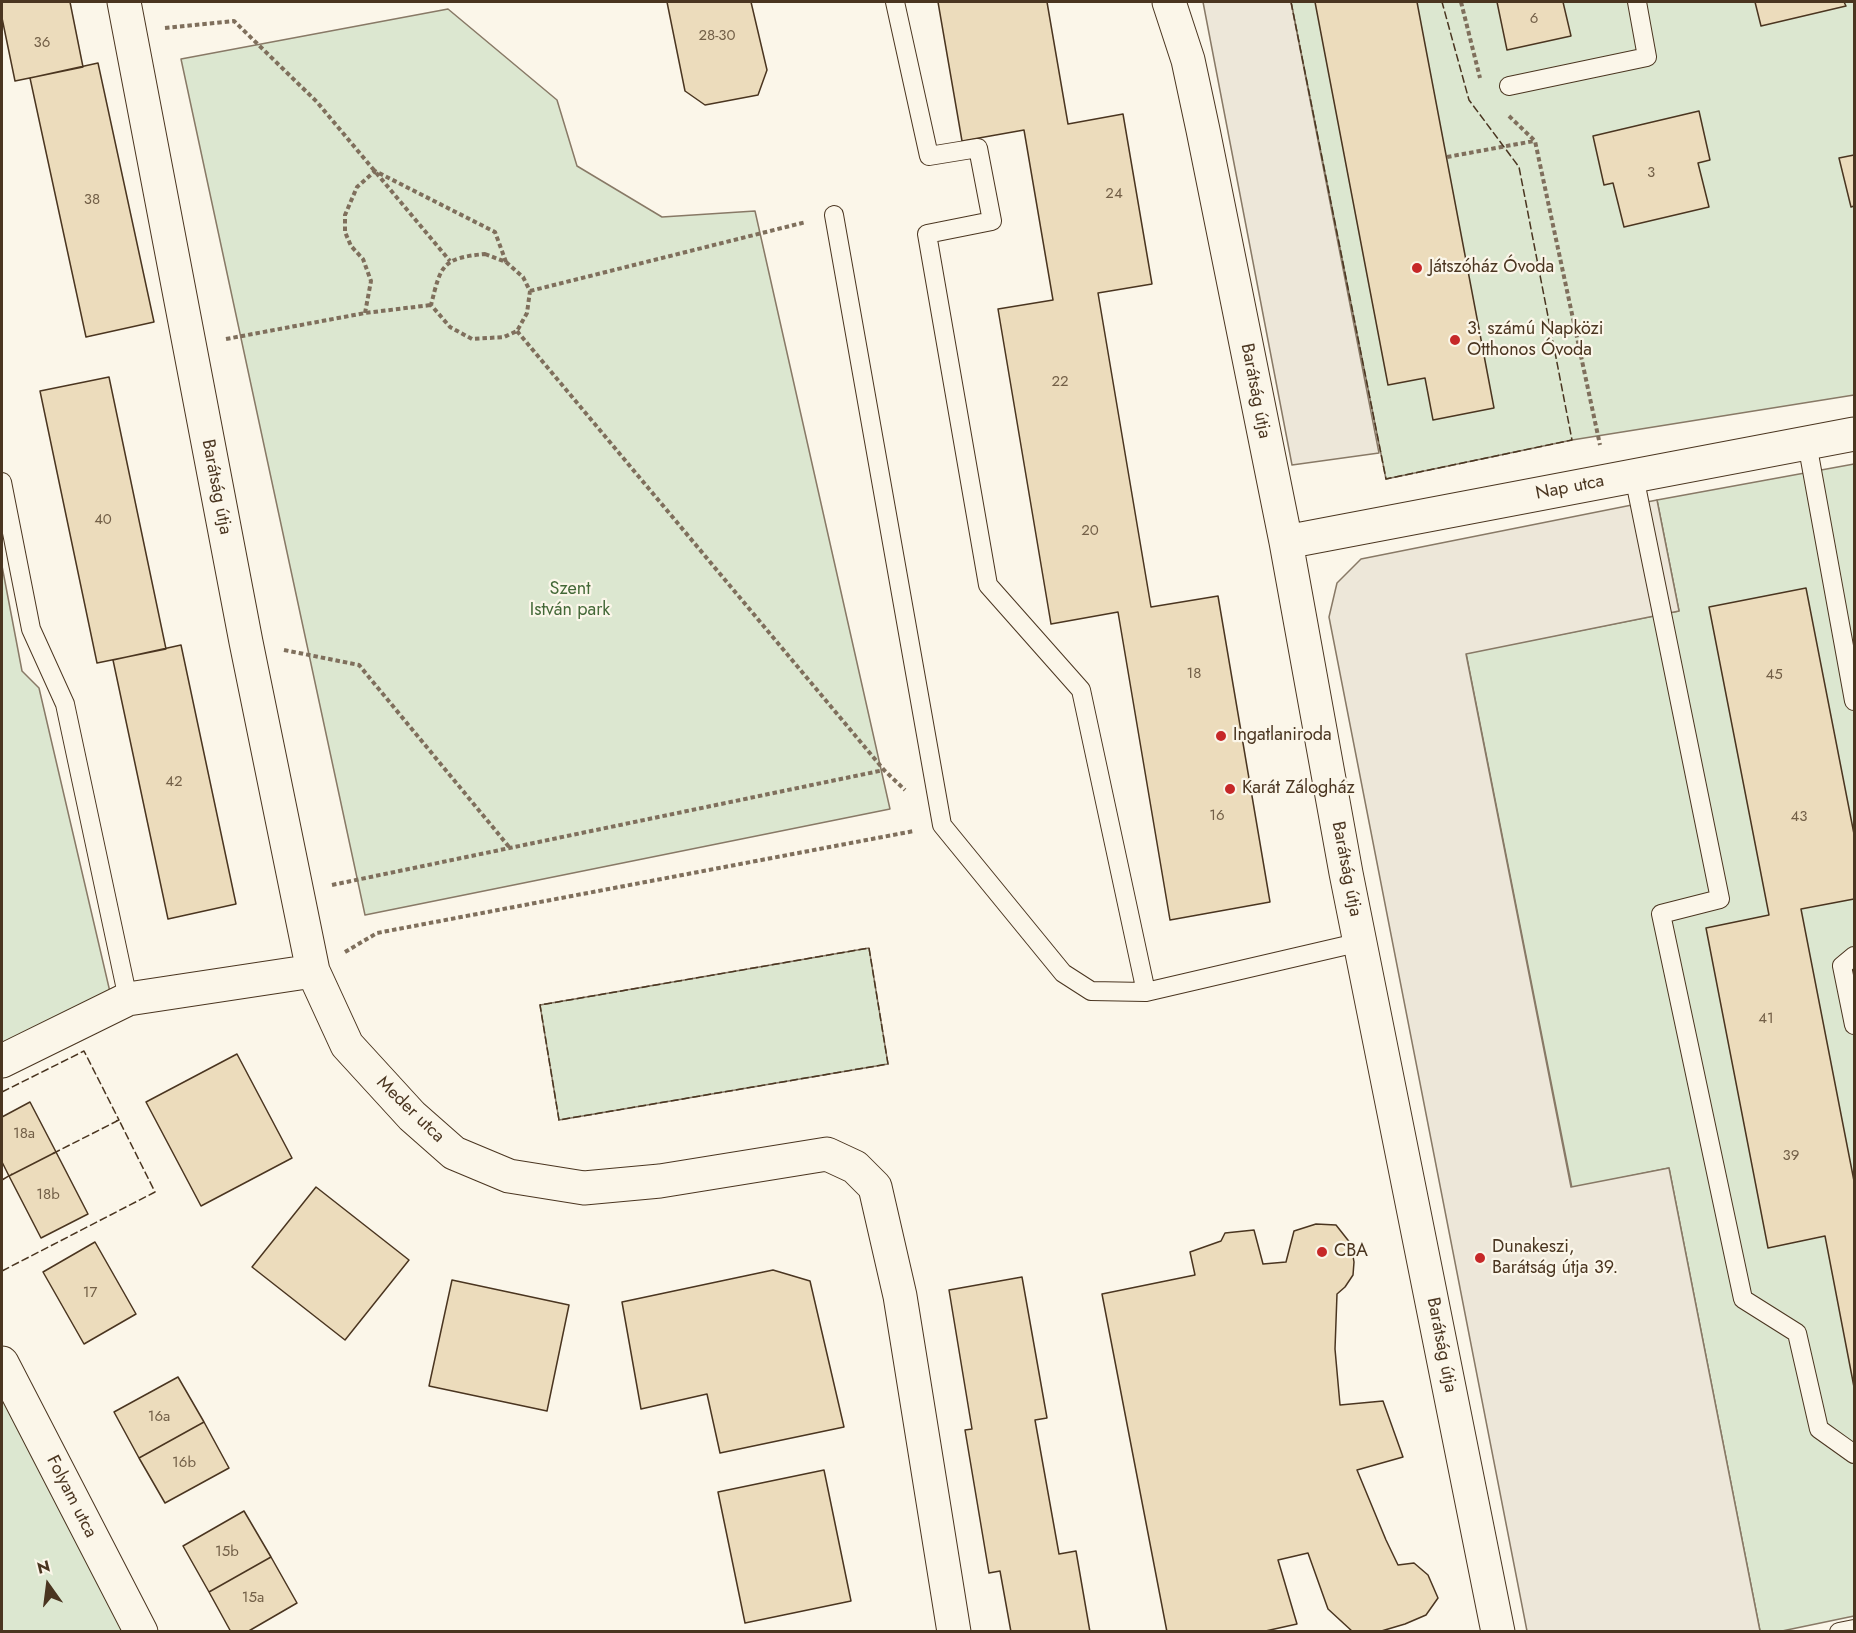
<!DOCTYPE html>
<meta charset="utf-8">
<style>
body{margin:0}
#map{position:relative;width:1856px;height:1633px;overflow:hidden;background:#fbf6e9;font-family:Jost,sans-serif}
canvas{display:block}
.frame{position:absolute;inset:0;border:3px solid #4a3520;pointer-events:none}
.north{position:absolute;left:18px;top:1555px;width:60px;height:60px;-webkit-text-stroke:4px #fbf6e9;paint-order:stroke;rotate:346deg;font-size:16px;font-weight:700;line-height:24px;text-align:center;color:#4a3520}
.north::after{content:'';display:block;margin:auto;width:21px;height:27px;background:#4a3520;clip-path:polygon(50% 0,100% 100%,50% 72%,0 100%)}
</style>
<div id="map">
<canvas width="1856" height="1633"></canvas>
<div class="frame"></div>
<div class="north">N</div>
</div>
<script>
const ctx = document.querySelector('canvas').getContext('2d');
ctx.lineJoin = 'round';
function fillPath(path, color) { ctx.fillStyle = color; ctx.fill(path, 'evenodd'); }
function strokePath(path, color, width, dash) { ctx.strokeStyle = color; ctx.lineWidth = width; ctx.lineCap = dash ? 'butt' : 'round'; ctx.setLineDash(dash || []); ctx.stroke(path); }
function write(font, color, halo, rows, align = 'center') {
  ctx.font = font + ' Jost,sans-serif'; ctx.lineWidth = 4.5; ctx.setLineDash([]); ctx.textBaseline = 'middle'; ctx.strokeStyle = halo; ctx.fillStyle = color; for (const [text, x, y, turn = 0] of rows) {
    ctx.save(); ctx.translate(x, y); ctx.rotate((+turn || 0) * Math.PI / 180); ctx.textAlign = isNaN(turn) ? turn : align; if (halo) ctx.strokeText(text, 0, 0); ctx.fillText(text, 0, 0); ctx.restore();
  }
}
const green = new Path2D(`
 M 1291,2 L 1854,2 L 1854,395 L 1572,440 L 1386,479 Z
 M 448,9 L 557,100 L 577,166 L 662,217 L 755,211 L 890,809 L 365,915 L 181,59 Z
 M 1854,464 L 1854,1616 L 1782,1631 L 1760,1631 L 1669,1168 L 1572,1188 L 1466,653 L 1679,611 L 1657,500 Z
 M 2,566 L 22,671 L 39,688 L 110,992 L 2,1048 Z
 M 869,948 L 888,1064 L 559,1120 L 540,1005 Z
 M 2,1395 L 123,1631 L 2,1631 Z`);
fillPath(green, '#dce7d0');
strokePath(green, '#887966', 1.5);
const parking = new Path2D(`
 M 1203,2 L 1291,2 L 1379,453 L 1292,465 Z
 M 1657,500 L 1679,611 L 1466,654 L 1571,1187 L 1669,1168 L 1760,1631 L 1527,1631 L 1329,617 L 1337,583 L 1361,559 Z`);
fillPath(parking, '#ede7d9');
strokePath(parking, '#887966', 1.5);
const building = new Path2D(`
 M 2,2 L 70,2 L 83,67 L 15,81 L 2,18 Z
 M 667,2 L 751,2 L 767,70 L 758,95 L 705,105 L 685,91 Z
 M 938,2 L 1047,2 L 1068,124 L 1123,114 L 1152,284 L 1098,293 L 1151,607 L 1218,596 L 1270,902 L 1170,920 L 1118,612 L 1051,624 L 998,309 L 1053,300 L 1024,130 L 962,141 Z
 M 1315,2 L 1417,2 L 1494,408 L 1433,420 L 1425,378 L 1388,385 Z
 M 1497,2 L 1563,2 L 1571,36 L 1507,50 Z
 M 1755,2 L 1844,2 L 1846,6 L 1761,26 Z
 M 98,63 L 154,322 L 86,337 L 30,78 Z
 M 1699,111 L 1710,160 L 1698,163 L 1709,207 L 1624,227 L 1613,183 L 1604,185 L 1593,136 Z
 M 1854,155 L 1854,206 L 1851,207 L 1839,158 Z
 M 109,377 L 166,649 L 97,663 L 40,391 Z
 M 1806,588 L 1854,834 L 1854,899 L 1801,909 L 1854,1181 L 1854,1387 L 1825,1236 L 1768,1248 L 1706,928 L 1769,915 L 1709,607 Z
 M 181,645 L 236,904 L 168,919 L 113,660 Z
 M 237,1054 L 292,1158 L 201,1206 L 146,1102 Z
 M 30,1102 L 56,1152 L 9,1176 L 2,1162 L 2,1117 Z
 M 56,1152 L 88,1214 L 41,1238 L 9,1176 Z
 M 316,1187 L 409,1260 L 345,1340 L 252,1267 Z
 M 1316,1224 L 1336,1225 L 1351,1244 L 1354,1262 L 1353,1275 L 1345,1287 L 1337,1294 L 1335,1349 L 1340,1405 L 1383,1401 L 1403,1457 L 1357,1470 L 1386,1540 L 1398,1565 L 1414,1563 L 1428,1575 L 1438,1598 L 1426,1615 L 1405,1624 L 1378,1632 L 1353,1632 L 1328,1609 L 1308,1553 L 1278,1560 L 1297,1624 L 1261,1632 L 1167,1632 L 1102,1294 L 1195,1275 L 1190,1252 L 1221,1241 L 1225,1233 L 1254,1230 L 1263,1264 L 1286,1262 L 1294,1231 Z
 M 95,1242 L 136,1314 L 84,1344 L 43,1272 Z
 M 773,1270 L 810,1281 L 844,1427 L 720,1453 L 707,1394 L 641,1409 L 622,1302 Z
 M 1022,1277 L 1047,1418 L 1035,1420 L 1059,1554 L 1076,1551 L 1090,1632 L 1011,1632 L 1000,1571 L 989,1573 L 965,1430 L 972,1429 L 949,1290 Z
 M 452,1280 L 569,1305 L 547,1411 L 429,1386 Z
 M 178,1377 L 204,1422 L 139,1458 L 114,1412 Z
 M 204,1422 L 229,1468 L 165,1503 L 139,1458 Z
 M 824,1470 L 851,1601 L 745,1623 L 718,1492 Z
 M 244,1511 L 271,1557 L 209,1592 L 183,1546 Z
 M 271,1557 L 297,1603 L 247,1632 L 231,1632 L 209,1592 Z`);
fillPath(building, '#ecdcbc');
strokePath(building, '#4a3520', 1.5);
const service = new Path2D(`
 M 895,2 L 929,156 L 978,148 L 992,221 L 927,234 L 988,585 L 1081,690 L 1146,992
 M 1509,86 L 1647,57 L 1637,2
 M 834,215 L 942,825 L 1063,973 L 1091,991 L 1146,992 L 1361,942
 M 1807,443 L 1854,701
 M 1634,476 L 1720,899 L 1661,914 L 1743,1299 L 1797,1333 L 1819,1429 L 1854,1454
 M 2,482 L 31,629 L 65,704 L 128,999
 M 1854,956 L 1842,966 L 1854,1025
 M 1839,1632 L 1854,1629`);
const minor = new Path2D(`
 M 124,2 L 246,642 L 313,971 L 347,1045 L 412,1116 L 454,1153 L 509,1176 L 584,1188 L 660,1181 L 827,1154 L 855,1167 L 875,1187 L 900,1296 L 954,1632
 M 1169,2 L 1188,60 L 1203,130 L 1286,542 L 1346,873 L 1498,1632
 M 1286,542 L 1854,434
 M 2,1061 L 128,999 L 313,971
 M 2,1363 L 141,1632`);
strokePath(service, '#4a3520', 20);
strokePath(minor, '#4a3520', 35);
strokePath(new Path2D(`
 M 1461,2 L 1480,78
 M 165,28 L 234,21 L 317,102 L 450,261
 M 1509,116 L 1535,141 L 1600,445
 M 1447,157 L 1534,141
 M 485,254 L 506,262 L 523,277 L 530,291 L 527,313 L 517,331 L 504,337 L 472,339 L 450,327 L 431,305 C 441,265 442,258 485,254 Z
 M 530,291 L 806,222
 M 365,313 L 371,281 L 363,259 L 351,246 L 345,232 L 345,215 L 357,187 L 375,171 L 495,232 L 506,262
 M 517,331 L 884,770 L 905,790
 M 226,339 L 365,313 L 431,305
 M 284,650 L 359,665 L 510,848
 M 332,885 L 884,770
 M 345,952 L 377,933 L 914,831`), '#7f6f5c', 4, [4.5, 3]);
strokePath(service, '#fbf6e9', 18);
strokePath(minor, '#fbf6e9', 33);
strokePath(new Path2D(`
 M 1291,2 L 1386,479 L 1572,440 L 1519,167 L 1469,100 L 1442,2
 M 869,948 L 888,1064 L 559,1120 L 540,1005 Z
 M 2,1092 L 84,1051 L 119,1120 L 116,1121
 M 2,1180 L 12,1174
 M 2,1271 L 155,1192 L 119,1120 L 52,1154`), '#4a3520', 1.5, [8, 3]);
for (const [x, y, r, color] of [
 [1417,268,6,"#c62828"],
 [1455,340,6,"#c62828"],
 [1221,736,6,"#c62828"],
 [1230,789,6,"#c62828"],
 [1322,1252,6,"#c62828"],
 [1480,1258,6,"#c62828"]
]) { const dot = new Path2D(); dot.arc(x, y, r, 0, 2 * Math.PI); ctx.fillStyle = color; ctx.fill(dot); strokePath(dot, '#fbf6e9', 2); }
write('15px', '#725f47', null, [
 ["6",1534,19],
 ["28-30",717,36],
 ["36",42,43],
 ["3",1651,173],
 ["24",1114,194],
 ["38",92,200],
 ["22",1060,382],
 ["40",103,520],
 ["20",1090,531],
 ["18",1194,674],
 ["45",1774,675],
 ["42",174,782],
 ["16",1217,816],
 ["43",1799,817],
 ["41",1766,1019],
 ["18a",24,1134],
 ["39",1791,1156],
 ["18b",48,1195],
 ["17",90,1293],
 ["16a",159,1417],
 ["16b",184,1463],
 ["15b",227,1552],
 ["15a",253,1598]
]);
write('18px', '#4a3520', '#fbf6e9', [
 ["Játszóház Óvoda",1429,268],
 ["3. számú Napközi",1467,330],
 ["Otthonos Óvoda",1467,351],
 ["Ingatlaniroda",1233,736],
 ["Karát Zálogház",1242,789],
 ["Dunakeszi,",1492,1248],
 ["Barátság útja 39.",1492,1269],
 ["CBA",1334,1252]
], 'left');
write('18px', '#4a3520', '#fbf6e9', [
 ["Barátság útja",1255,391,79],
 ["Barátság útja",216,487,79],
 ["Nap utca",1570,488,-11],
 ["Barátság útja",1346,869,79],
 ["Meder utca",410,1110,44],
 ["Barátság útja",1441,1345,79],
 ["Folyam utca",71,1497,63]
]);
write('18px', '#436837', '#fbf6e9', [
 ["Szent",570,590],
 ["István park",570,611]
]);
</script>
